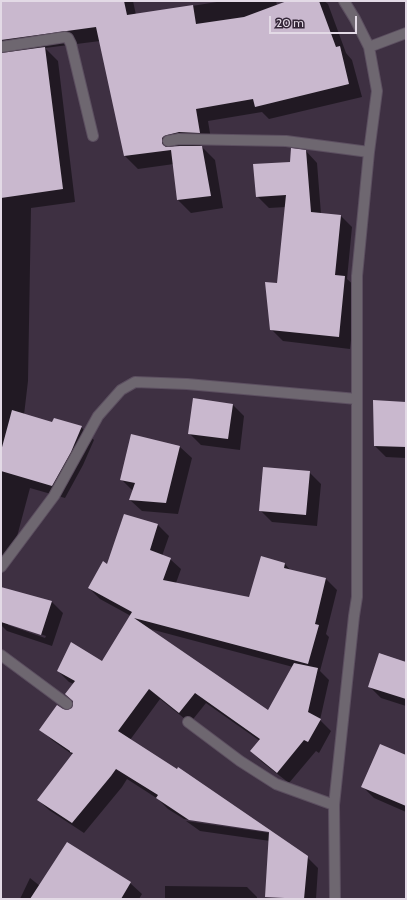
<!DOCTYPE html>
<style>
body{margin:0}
#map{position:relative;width:407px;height:900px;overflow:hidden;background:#3e3042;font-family:Cabin,sans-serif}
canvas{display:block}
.frame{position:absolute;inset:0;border:2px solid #e3dae6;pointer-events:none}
.scale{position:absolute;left:269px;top:16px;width:88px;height:18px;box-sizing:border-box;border:2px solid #e3dae6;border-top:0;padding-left:5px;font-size:12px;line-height:14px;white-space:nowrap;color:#e3dae6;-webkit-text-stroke:3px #342638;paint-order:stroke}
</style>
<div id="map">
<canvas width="407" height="900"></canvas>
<div class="frame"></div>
<div class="scale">20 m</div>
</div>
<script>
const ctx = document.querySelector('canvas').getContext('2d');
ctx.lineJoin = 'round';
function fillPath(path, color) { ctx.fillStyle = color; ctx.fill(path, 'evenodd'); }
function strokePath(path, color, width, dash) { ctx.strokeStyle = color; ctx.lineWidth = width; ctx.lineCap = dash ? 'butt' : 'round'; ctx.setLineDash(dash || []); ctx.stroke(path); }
fillPath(new Path2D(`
 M 1,1 L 133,1 L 136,15 L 223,1 L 276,1 L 277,6 L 290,1 L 324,1 L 328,4 L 346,53 L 352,60 L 362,97 L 269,119 L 262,112 L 208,121 L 212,145 L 200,145 L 215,160 L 223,208 L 191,213 L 178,200 L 174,164 L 138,169 L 125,156 L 100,41 L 45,48 L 58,61 L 75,202 L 31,208 L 28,381 L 24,415 L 52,424 L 81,427 L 94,440 L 83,465 L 65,498 L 30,488 L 11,559 L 1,556 Z
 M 306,151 L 317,163 L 321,214 L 341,216 L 352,227 L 347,279 L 357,288 L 350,349 L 283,341 L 271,329 L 278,285 L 286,207 L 269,208 L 257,196 L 290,162 Z
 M 406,403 L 406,458 L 386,457 L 375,446 Z
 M 233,405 L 244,416 L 240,450 L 201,445 L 189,433 Z
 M 132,435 L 180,447 L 192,458 L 178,514 L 142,511 L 130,500 L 133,491 L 121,479 Z
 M 309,472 L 321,484 L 317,526 L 272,522 L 260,510 Z
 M 125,515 L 158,525 L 169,536 L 162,556 L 170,559 L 181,569 L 176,583 L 250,598 L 285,564 L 291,571 L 326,579 L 337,590 L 326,634 L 329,637 L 320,671 L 329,680 L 320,720 L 331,731 L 319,753 L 316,751 L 289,783 L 262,762 L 251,751 L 260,741 L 206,703 L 190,723 L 160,699 L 130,740 L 307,857 L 318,868 L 316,899 L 299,899 L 269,856 L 270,841 L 200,831 L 186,821 L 270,833 L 268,831 L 184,819 L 168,809 L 158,799 L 127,779 L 122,787 L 84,833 L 49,810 L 38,800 L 73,755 L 52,740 L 41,729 L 67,712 L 73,709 L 74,705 L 74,684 L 69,682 L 58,671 L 102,663 L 131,616 L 100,599 L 89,588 L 108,565 ZM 150,629 L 293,667 L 268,712 Z
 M 5,589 L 52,602 L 63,613 L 52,646 L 7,631 L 1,625 L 1,601 ZM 8,623 L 46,636 L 45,638 L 8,625 Z
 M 406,663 L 406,706 L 381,698 L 369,686 Z
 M 406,756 L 406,812 L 374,798 L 362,786 Z
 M 30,878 L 40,886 L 130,883 L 142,894 L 139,899 L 20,899 Z
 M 165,886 L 247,887 L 257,897 L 257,899 L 165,899 Z`), '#0007');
fillPath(new Path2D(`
 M 1,1 L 124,1 L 127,15 L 193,5 L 196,24 L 244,17 L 287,1 L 319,1 L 336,47 L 340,46 L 349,84 L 255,107 L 253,99 L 196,109 L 200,133 L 179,132 L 167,135 L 164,136 L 162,138 L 162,143 L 163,145 L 166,147 L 180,146 L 202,146 L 211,196 L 177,200 L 171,150 L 124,156 L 96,27 L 1,40 Z
 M 45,47 L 63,189 L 1,198 L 1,53 Z
 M 291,148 L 306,150 L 311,212 L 341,215 L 335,275 L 345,276 L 339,337 L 270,330 L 265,282 L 277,283 L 286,195 L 256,197 L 253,164 L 290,162 Z
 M 193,398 L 233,404 L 228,439 L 188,434 Z
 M 373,400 L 406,402 L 406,447 L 374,446 Z
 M 12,410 L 52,422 L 54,418 L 82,426 L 71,452 L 52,486 L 1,471 L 1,451 Z
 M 131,434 L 180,446 L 166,503 L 129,500 L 135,483 L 120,480 Z
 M 263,467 L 310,471 L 306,515 L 259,511 Z
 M 124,514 L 158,524 L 150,550 L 171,558 L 163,580 L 249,597 L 261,556 L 285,563 L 284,568 L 326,578 L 315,624 L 319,625 L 308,664 L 134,618 L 268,710 L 294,663 L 318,668 L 308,712 L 321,719 L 308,742 L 304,740 L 277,773 L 250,751 L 260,739 L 195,693 L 179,713 L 149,689 L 118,731 L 177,769 L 178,767 L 308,856 L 304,899 L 265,897 L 269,832 L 189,820 L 156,798 L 158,795 L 116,769 L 111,776 L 72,823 L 37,800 L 73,753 L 70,752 L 70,751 L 39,730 L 57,705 L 63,709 L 67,710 L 72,708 L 73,705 L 73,701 L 65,694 L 75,681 L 57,671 L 71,642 L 102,661 L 132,612 L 88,588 L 103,561 L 107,564 Z
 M 1,587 L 52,601 L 41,635 L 1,622 Z
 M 379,653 L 406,662 L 406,699 L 368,687 Z
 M 380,744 L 406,755 L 406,806 L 361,787 Z
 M 67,842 L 131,882 L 121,899 L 30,899 Z`), '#c9b8ce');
const street = new Path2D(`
 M 1,47 L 65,37 L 68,38 L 71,44 L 93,136
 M 369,47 L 406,33
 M 168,141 L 179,139 L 286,141 L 369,152
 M 1,567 L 54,496 L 98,416 L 121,390 L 135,382 L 187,384 L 357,399
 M 1,655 L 67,704
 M 188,722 L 240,761 L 276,784 L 334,805
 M 335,899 L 334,805 L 354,616 L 357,597 L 357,276 L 369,152 L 377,91 L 369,47 L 355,19 L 344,1`);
strokePath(street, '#5c4f60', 12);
strokePath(street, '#6e6770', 10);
</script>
